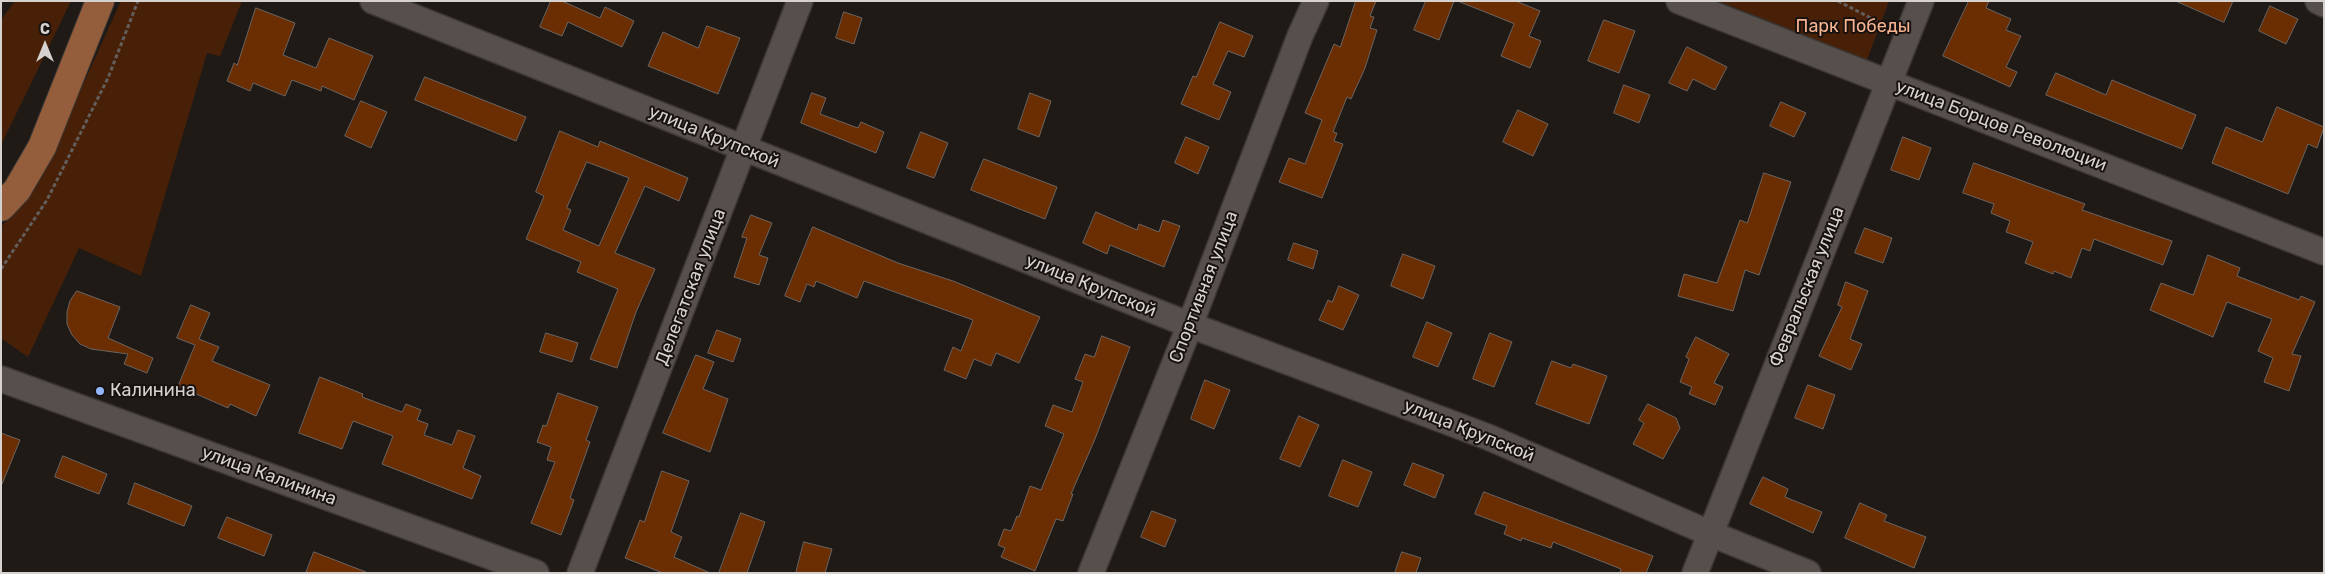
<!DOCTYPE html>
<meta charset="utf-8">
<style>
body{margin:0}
#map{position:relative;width:2325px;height:574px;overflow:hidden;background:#201a17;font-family:Rubik,sans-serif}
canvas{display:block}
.frame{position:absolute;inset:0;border:2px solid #d5d2d0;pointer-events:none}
.north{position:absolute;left:20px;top:20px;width:50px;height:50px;-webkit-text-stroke:4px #17110f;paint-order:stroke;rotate:0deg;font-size:14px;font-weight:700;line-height:20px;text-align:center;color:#d5d2d0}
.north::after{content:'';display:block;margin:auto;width:18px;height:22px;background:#d5d2d0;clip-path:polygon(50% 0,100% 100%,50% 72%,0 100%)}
</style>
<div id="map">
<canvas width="2325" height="574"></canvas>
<div class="frame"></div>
<div class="north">С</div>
</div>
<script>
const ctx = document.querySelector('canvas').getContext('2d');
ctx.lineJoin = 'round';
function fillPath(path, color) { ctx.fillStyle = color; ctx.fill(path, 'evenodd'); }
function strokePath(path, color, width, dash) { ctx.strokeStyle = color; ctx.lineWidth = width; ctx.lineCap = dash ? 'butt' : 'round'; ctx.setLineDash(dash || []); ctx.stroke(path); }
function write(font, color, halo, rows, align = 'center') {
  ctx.font = font + ' Rubik,sans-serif'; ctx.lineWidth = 4; ctx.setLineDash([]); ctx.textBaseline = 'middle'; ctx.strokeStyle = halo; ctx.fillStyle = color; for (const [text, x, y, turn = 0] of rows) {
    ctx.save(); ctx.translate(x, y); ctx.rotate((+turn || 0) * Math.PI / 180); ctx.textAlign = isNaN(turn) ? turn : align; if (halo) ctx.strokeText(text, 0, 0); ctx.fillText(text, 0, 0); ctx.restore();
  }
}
fillPath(new Path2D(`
 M 15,1 L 71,1 L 1,145 L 1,20 Z
 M 121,1 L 242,1 L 220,56 L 207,53 L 141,276 L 79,248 L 28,357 L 1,338 L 1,227 L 36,188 Z
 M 1718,1 L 1889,1 L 1867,60 Z`), '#482007');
const building = new Path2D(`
 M 551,1 L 562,1 L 600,18 L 605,7 L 634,21 L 622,47 L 568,22 L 562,36 L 540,27 Z
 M 1356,1 L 1376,1 L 1370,16 L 1374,17 L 1370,28 L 1377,30 L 1365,68 L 1351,99 L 1347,97 L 1333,132 L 1337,133 L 1334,141 L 1343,144 L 1322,198 L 1279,182 L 1289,158 L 1305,164 L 1322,120 L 1305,113 L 1334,44 L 1340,47 Z
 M 1426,1 L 1454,1 L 1439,40 L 1414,30 Z
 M 1458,1 L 1516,1 L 1540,11 L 1529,36 L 1541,41 L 1530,68 L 1501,56 L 1514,24 Z
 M 1969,1 L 1989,1 L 1986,8 L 2011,19 L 2006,30 L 2021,36 L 2006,67 L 2017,72 L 2010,87 L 1943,56 Z
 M 2176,1 L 2233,1 L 2224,22 Z
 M 2270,6 L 2298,19 L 2286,44 L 2259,31 Z
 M 256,8 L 295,23 L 283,55 L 316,68 L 329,38 L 373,56 L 354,100 L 322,86 L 321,91 L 292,80 L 285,96 L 253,83 L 250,91 L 227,81 L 234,63 L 237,65 Z
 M 844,12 L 862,18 L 854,44 L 836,38 Z
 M 1604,20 L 1635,31 L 1619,73 L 1588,61 Z
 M 1220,22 L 1253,36 L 1244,57 L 1228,51 L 1213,84 L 1231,92 L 1219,120 L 1181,104 L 1193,76 L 1196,77 Z
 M 707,26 L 740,38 L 718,94 L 648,66 L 663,32 L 698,48 Z
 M 1687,47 L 1727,67 L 1715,90 L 1693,79 L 1687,91 L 1669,83 Z
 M 2056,73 L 2106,95 L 2112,80 L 2196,115 L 2182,149 L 2046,95 Z
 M 425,77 L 526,117 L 516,141 L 415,100 Z
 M 1624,85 L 1650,95 L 1639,123 L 1614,113 Z
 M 812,93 L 826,98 L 820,114 L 858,128 L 861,122 L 884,132 L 876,153 L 801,123 Z
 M 1030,93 L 1051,101 L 1039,137 L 1018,129 Z
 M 361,101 L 387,112 L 371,148 L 345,136 Z
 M 1781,102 L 1806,113 L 1794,137 L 1770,126 Z
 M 2277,107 L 2324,127 L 2317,148 L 2308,144 L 2288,194 L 2212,163 L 2226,127 L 2262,142 Z
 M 1518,110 L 1548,124 L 1533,156 L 1503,142 Z
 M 560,131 L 598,147 L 600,141 L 688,178 L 679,201 L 645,186 L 615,253 L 655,269 L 636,312 L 617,368 L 590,359 L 618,289 L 577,272 L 581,262 L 526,239 L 544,196 L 536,192 ZM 587,162 L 629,178 L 599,246 L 563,230 L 571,210 L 567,208 Z
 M 921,132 L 948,143 L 934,178 L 907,168 Z
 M 1186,137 L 1209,147 L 1198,174 L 1175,163 Z
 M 1903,137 L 1931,148 L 1919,180 L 1891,170 Z
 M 984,159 L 1057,187 L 1045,219 L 971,190 Z
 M 1974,163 L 2085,204 L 2082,210 L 2172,241 L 2163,265 L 2094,239 L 2090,251 L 2082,248 L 2071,278 L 2054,271 L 2053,274 L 2025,263 L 2033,242 L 2006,232 L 2010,221 L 1991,213 L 1994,204 L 1963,193 Z
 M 1764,173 L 1791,182 L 1759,275 L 1745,270 L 1733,311 L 1678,296 L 1684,274 L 1717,283 L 1740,220 L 1747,223 Z
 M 1096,212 L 1137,230 L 1139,224 L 1159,232 L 1163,220 L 1180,226 L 1164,267 L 1110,245 L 1107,254 L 1083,243 Z
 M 751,215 L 772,223 L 759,255 L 768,258 L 759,285 L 734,277 L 747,238 L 742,237 Z
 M 813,227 L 898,263 L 953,281 L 1040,317 L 1019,363 L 996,353 L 991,366 L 974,359 L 966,379 L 944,370 L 953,347 L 961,351 L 973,320 L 864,281 L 857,298 L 816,281 L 814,287 L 807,284 L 800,302 L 785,296 Z
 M 1865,228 L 1892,238 L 1883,263 L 1855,253 Z
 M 1294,243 L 1318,251 L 1313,269 L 1288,260 Z
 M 1403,254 L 1435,266 L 1423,299 L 1391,286 Z
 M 2208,255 L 2240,268 L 2237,276 L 2299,300 L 2301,296 L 2315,302 L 2292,354 L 2301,356 L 2289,391 L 2264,382 L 2273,358 L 2258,351 L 2272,319 L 2227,302 L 2213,337 L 2150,310 L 2161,283 L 2193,295 Z
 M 1846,282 L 1868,291 L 1850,339 L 1862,344 L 1851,370 L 1819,356 L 1842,307 L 1838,305 Z
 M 1339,286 L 1359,295 L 1343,330 L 1319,320 L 1328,300 L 1332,302 Z
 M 77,291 L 120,307 L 108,338 L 153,358 L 147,373 L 124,364 L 128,354 L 91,349 L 80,344 L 72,335 L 67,324 L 67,312 L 70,301 Z
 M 191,305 L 210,313 L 199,339 L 219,347 L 212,361 L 270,385 L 256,416 L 230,404 L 228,408 L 178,386 L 195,345 L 177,338 Z
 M 1427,322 L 1452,333 L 1438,367 L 1413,357 Z
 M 717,330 L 741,339 L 733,362 L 708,353 Z
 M 546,333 L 578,343 L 572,362 L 540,352 Z
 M 1490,333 L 1512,342 L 1494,387 L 1473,379 Z
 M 1102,336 L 1130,347 L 1095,439 L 1071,494 L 1073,494 L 1063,521 L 1056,519 L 1035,571 L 1001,557 L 1005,548 L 998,545 L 1004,529 L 1011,531 L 1017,516 L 1019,517 L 1030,486 L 1041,490 L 1064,434 L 1045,426 L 1053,405 L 1072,412 L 1083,382 L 1075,379 L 1085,354 L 1094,357 Z
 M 1696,337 L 1729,354 L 1714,383 L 1723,387 L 1715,405 L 1689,394 L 1692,387 L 1680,382 L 1689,359 L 1686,357 Z
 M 696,355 L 714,362 L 703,389 L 728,399 L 710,452 L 663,433 Z
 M 1552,361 L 1571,368 L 1573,364 L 1607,376 L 1589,424 L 1536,404 Z
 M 320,377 L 363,394 L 362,397 L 402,412 L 406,404 L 421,410 L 417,420 L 428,424 L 424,435 L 452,445 L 458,430 L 475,436 L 463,468 L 481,476 L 472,499 L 382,464 L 393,436 L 353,421 L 342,449 L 299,433 Z
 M 1205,380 L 1230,390 L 1214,429 L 1191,419 Z
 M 1808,385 L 1835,395 L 1823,429 L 1795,418 Z
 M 558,393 L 598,407 L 586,440 L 590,442 L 570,498 L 574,500 L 561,535 L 531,523 L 555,462 L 547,460 L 551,447 L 537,442 L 543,425 L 546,426 Z
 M 1648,404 L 1676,418 L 1680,428 L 1663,459 L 1633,444 L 1644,423 L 1639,420 Z
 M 1299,416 L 1319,425 L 1300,467 L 1280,459 Z
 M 1,433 L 20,440 L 2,484 L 1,484 Z
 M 63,456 L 107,474 L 99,494 L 55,477 Z
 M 1343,460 L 1372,472 L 1358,507 L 1329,496 Z
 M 1413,463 L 1444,475 L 1435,498 L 1404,485 Z
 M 662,471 L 689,481 L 671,532 L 682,537 L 674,557 L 710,573 L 663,573 L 625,558 L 640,520 L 644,522 Z
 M 1763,477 L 1788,489 L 1785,497 L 1822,512 L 1813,533 L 1750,504 Z
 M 135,483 L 192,506 L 184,526 L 128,504 Z
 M 1484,492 L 1653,556 L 1646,573 L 1620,573 L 1621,569 L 1553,542 L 1551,548 L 1522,538 L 1521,541 L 1504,534 L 1507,526 L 1475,514 Z
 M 1860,503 L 1887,515 L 1884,521 L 1926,537 L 1914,568 L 1845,538 Z
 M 1152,511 L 1176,520 L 1165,547 L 1141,537 Z
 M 741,513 L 765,522 L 747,573 L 719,573 Z
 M 227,517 L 272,535 L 264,556 L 218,538 Z
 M 804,542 L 832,549 L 825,573 L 796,573 Z
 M 314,552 L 366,572 L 366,573 L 306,573 Z
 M 1402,552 L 1421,558 L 1416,573 L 1395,573 Z`);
fillPath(building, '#6a2e02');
strokePath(building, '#6b6461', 1);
const minor = new Path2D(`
 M 373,1 L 1190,325 L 1488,437 L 1709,533 L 1808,573
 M 1679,1 L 2324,252
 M 2318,1 L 2324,4
 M 1,379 L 536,573
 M 580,573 L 800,1
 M 1091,573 L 1190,325 L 1300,36 L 1316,1
 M 1695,573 L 1921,1`);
const major = new Path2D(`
 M 1,207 L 17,190 L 42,147 L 100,1`);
strokePath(minor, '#3a3735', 28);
strokePath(major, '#3a3735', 30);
strokePath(new Path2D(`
 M 1838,1 L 1886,26
 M 1,269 L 47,200 L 108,78 L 138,1`), '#635e5b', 3, [4, 2.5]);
strokePath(minor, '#564f4c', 25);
strokePath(major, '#945d3b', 28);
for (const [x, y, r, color] of [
 [100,391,5,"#94b7fd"]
]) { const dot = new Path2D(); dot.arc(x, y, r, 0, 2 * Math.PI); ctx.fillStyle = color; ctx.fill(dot); strokePath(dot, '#17110f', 2); }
write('18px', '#f7b38f', '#17110f', [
 ["Парк Победы",1853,27]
]);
write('18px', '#d5d2d0', '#17110f', [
 ["улица Борцов Революции",2001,126,21],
 ["улица Крупской",714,137,22],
 ["улица Крупской",1091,286,22],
 ["Делегатская улица",691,287,-69],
 ["Спортивная улица",1204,287,-69],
 ["Февральская улица",1807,287,-68],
 ["улица Крупской",1469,431,22],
 ["улица Калинина",269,476,20]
]);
write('18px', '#d5d2d0', '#17110f', [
 ["Калинина",110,391]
], 'left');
</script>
